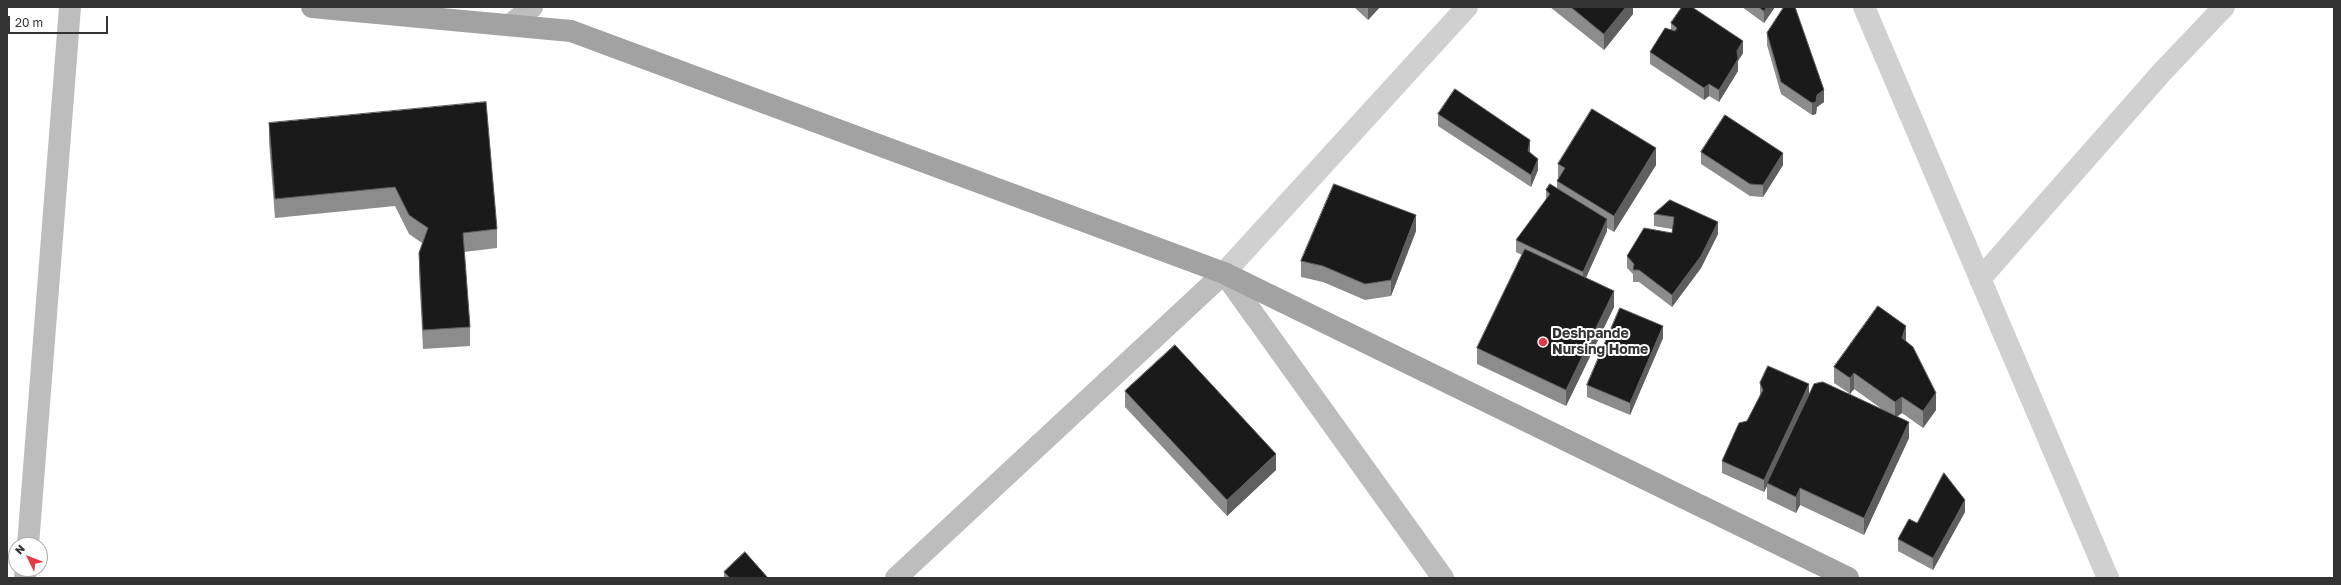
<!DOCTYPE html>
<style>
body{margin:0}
#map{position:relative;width:2341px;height:585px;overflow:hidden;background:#fff;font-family:"Golos Text",sans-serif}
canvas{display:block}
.frame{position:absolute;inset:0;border:8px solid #333;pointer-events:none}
.north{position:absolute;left:8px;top:537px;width:40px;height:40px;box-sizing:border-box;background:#fff;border:1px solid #adadad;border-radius:50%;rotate:313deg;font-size:11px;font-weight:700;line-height:16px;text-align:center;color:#333}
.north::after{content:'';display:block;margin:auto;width:14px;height:18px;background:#e63946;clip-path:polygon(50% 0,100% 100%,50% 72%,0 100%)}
.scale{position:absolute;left:8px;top:16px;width:100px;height:18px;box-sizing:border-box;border:2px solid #333;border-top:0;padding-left:5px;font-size:12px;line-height:14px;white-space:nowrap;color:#333;-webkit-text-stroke:3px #fff;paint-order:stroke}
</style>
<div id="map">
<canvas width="2341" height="585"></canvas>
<div class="frame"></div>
<div class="north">N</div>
<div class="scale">20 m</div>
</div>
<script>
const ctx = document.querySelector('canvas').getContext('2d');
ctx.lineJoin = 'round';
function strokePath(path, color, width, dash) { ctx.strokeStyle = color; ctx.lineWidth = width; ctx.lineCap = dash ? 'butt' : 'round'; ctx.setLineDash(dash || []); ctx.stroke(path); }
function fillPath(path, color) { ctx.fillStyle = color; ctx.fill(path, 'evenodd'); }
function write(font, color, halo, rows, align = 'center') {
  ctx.font = font + ' "Golos Text",sans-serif'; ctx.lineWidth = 4; ctx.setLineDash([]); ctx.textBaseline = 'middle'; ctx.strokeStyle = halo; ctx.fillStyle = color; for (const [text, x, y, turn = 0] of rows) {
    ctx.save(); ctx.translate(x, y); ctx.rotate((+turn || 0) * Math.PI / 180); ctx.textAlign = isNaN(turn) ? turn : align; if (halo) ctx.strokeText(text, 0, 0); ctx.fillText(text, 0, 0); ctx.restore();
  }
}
strokePath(new Path2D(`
 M 1224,273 L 1467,7
 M 1980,279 L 2163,71 L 2224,7`), '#d0d0d0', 22);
strokePath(new Path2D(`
 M 1864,7 L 2108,578`), '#d0d0d0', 22);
strokePath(new Path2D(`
 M 510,25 L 532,7
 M 28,545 L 70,7
 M 25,578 L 26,569
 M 896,578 L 1224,273 L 1443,578`), '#bdbdbd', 22);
strokePath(new Path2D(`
 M 312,7 L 571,31 L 1224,273 L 1848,578`), '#a2a2a2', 22);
fillPath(new Path2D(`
 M 1354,7 L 1380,7 L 1368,20 Z
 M 1550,7 L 1633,7 L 1633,14 L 1604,50 Z
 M 1742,7 L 1775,7 L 1764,23 Z
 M 1671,23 L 1743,53 L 1738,61 L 1738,71 L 1719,102 L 1709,96 L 1704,100 L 1650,64 L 1650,52 L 1671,30 Z
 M 1767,33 L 1824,102 L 1817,107 L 1816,114 L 1812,115 L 1781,94 L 1767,45 Z
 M 1438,114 L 1530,152 L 1538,170 L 1531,187 L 1438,126 Z
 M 269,123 L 497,229 L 497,248 L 464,252 L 470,327 L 470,346 L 423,349 L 419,272 L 419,253 L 422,243 L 409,234 L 395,206 L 275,218 L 269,142 Z
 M 1701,152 L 1783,165 L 1763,197 L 1750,196 L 1701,164 Z
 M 1558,164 L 1656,165 L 1614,232 L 1607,228 L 1607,231 L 1586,278 L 1614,307 L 1566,406 L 1477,364 L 1477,348 L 1522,255 L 1516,252 L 1516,240 L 1546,200 L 1546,190 L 1557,188 L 1557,181 L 1558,179 Z
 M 1670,200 L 1718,234 L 1701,268 L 1672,307 L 1639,282 L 1633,282 L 1633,274 L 1627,268 L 1627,256 L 1672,233 L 1672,229 L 1654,226 L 1654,214 Z
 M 1416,231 L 1391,296 L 1365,300 L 1323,282 L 1301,277 L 1301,261 Z
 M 1663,338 L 1630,415 L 1587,397 L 1587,385 Z
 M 1906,342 L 1936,410 L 1923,428 L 1902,413 L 1897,416 L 1909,438 L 1864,535 L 1800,505 L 1796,513 L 1767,499 L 1767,486 L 1764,492 L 1722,473 L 1722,461 L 1747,421 L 1760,395 L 1760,383 L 1809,395 L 1849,393 L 1834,383 L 1834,367 ZM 1854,389 L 1882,409 L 1850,394 Z
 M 1125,391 L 1276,470 L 1227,516 L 1125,407 Z
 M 1965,512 L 1933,570 L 1898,551 L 1898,539 L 1917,523 Z
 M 724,572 L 768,578 L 724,578 Z`), '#8c8c8c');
fillPath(new Path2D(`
 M 1368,7 L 1380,7 L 1368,20 Z
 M 1626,7 L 1633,7 L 1633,14 L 1604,50 L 1604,34 Z
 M 1767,7 L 1775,7 L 1764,23 L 1764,11 Z
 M 1743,41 L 1743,53 L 1738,61 L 1738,71 L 1719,102 L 1719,90 L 1737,51 Z
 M 1709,84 L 1709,96 L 1704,100 L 1704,88 Z
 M 1824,90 L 1824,102 L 1817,107 L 1816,114 L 1812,115 L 1812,103 L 1817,95 Z
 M 1530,140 L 1530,152 L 1528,163 L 1528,151 Z
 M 1656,148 L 1656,165 L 1614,232 L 1614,216 Z
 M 1783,153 L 1783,165 L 1763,197 L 1763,185 Z
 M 1538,159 L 1538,170 L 1531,187 L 1531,175 Z
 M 1416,215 L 1416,231 L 1391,296 L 1391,280 Z
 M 1607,219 L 1607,231 L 1583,284 L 1583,272 Z
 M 1718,222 L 1718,234 L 1701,268 L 1672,307 L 1672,295 Z
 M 1614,291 L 1614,307 L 1566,406 L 1566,390 Z
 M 1663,326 L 1663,338 L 1630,415 L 1630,403 Z
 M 1906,326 L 1906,342 L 1902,338 Z
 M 1854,373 L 1854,389 L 1850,394 L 1850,378 Z
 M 1809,384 L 1809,396 L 1767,483 L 1767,486 L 1764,492 L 1764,480 Z
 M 1936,393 L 1936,410 L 1923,428 L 1923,411 Z
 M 1902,397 L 1902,413 L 1895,418 L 1895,402 Z
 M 1909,422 L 1909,438 L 1864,535 L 1864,518 Z
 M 1276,454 L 1276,470 L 1227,516 L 1227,500 Z
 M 1800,488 L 1800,505 L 1796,513 L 1796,497 Z
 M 1965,500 L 1965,512 L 1933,570 L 1933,558 Z`), '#5f5f5f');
const building = new Path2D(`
 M 1571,7 L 1626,7 L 1604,34 Z
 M 1682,7 L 1692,7 L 1743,41 L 1737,51 L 1738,59 L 1719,90 L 1709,84 L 1704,88 L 1650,52 L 1665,28 L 1675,31 L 1677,28 L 1671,23 Z
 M 1759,7 L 1767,7 L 1764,11 Z
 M 1784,7 L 1795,7 L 1824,90 L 1817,95 L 1816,102 L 1812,103 L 1781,82 L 1767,33 Z
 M 1455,89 L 1530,140 L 1528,151 L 1538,159 L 1531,175 L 1438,114 Z
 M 486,102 L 497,229 L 463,233 L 470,327 L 423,330 L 419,253 L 428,228 L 409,215 L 395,187 L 275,199 L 269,123 Z
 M 1592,109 L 1656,148 L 1614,216 L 1557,181 L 1565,168 L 1558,164 Z
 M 1725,115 L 1783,153 L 1763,185 L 1750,184 L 1701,152 Z
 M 1334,184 L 1416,215 L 1391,280 L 1365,284 L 1323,266 L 1301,261 Z
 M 1550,184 L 1607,219 L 1583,272 L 1516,240 L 1550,194 L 1546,190 Z
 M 1670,200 L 1718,222 L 1701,256 L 1672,295 L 1639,270 L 1633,270 L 1634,264 L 1627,256 L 1644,228 L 1672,233 L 1674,217 L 1654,214 Z
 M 1525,249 L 1614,291 L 1566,390 L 1477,348 Z
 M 1878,306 L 1906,326 L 1902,338 L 1913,347 L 1936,393 L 1923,411 L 1902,397 L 1895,402 L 1854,373 L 1850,378 L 1834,367 Z
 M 1620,308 L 1663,326 L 1630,403 L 1587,385 Z
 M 1175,345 L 1276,454 L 1227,500 L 1125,391 Z
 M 1768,366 L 1809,384 L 1764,480 L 1722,461 L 1739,423 L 1747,421 L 1763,390 L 1760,383 Z
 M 1823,382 L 1909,422 L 1864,518 L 1800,488 L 1796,497 L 1767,483 L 1814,384 Z
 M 1944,473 L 1965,500 L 1933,558 L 1898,539 L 1909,519 L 1917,523 Z
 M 745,552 L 768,578 L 730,578 L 724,572 Z`);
fillPath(building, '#1a1a1a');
strokePath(building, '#5f5f5f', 1);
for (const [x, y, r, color] of [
 [1543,342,5,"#e63946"]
]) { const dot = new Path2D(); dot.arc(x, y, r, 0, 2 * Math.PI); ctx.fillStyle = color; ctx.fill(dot); strokePath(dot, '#fff', 1.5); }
write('bold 14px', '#333', '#fff', [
 ["Deshpande",1552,334],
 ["Nursing Home",1552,350]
], 'left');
</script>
